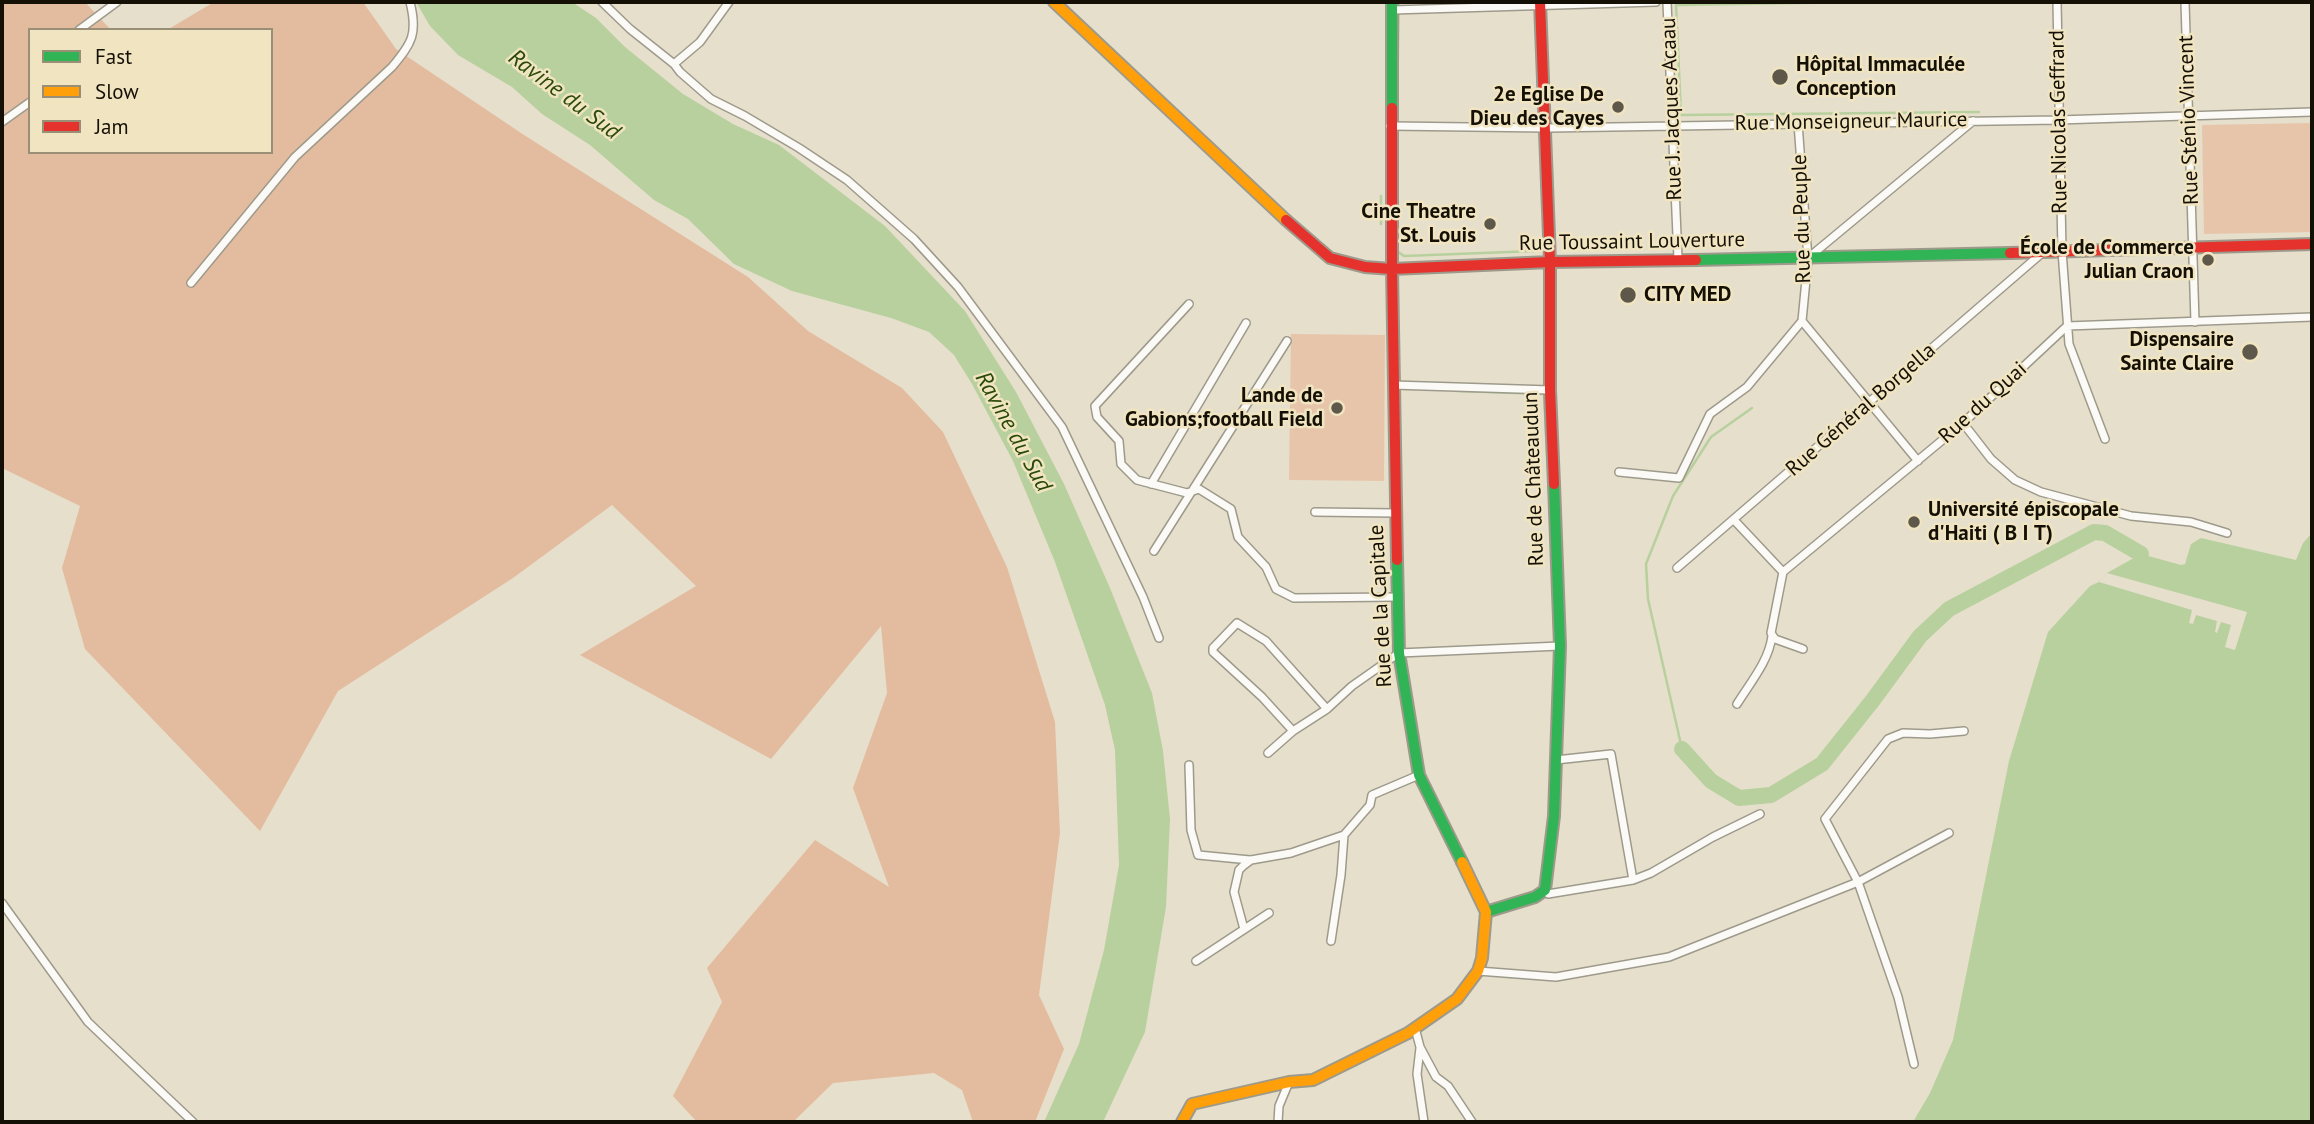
<!DOCTYPE html>
<meta charset="utf-8">
<style>
body{margin:0}
#map{position:relative;width:2314px;height:1124px;overflow:hidden;background:#e6dfcc;font-family:"PT Sans",sans-serif}
canvas{display:block}
.frame{position:absolute;inset:0;border:4px solid #151005;pointer-events:none}
.legend{position:absolute;left:28px;top:28px;width:245px;height:126px;box-sizing:border-box;background:#f0e4c1;border:2px solid #988f76;margin:0;padding:9px 12px;list-style:none;font-size:21px;color:#151005}
.legend li{display:flex;align-items:center;gap:14px;height:35px}
.legend b{width:35px;border:2px solid #988f76}
</style>
<div id="map">
<canvas width="2314" height="1124"></canvas>
<div class="frame"></div>
<ul class="legend">
<li><b style="height:9px;background:#30b455"></b>Fast</li>
<li><b style="height:9px;background:#ff9f0a"></b>Slow</li>
<li><b style="height:9px;background:#e5322d"></b>Jam</li>
</ul>
</div>
<script>
const ctx = document.querySelector('canvas').getContext('2d');
ctx.lineJoin = 'round';
function fillPath(path, color) { ctx.fillStyle = color; ctx.fill(path, 'evenodd'); }
function strokePath(path, color, width, dash) { ctx.strokeStyle = color; ctx.lineWidth = width; ctx.lineCap = dash ? 'butt' : 'round'; ctx.setLineDash(dash || []); ctx.stroke(path); }
function write(font, color, halo, rows, align = 'center') {
  ctx.font = font + ' "PT Sans",sans-serif'; ctx.lineWidth = 5; ctx.setLineDash([]); ctx.textBaseline = 'middle'; ctx.strokeStyle = halo; ctx.fillStyle = color; for (const [text, x, y, turn = 0] of rows) {
    ctx.save(); ctx.translate(x, y); ctx.rotate((+turn || 0) * Math.PI / 180); ctx.textAlign = isNaN(turn) ? turn : align; if (halo) ctx.strokeText(text, 0, 0); ctx.fillText(text, 0, 0); ctx.restore();
  }
}
fillPath(new Path2D(`
 M 2312,123 L 2312,232 L 2204,234 L 2202,125 Z
 M 1291,334 L 1385,335 L 1384,481 L 1289,480 Z`), '#e7c5ab');
fillPath(new Path2D(`
 M 2,2 L 85,2 L 111,30 L 30,30 L 30,152 L 271,152 L 271,30 L 167,30 L 214,2 L 363,2 L 396,49 L 524,135 L 748,277 L 808,331 L 902,388 L 943,432 L 1007,567 L 1055,722 L 1060,833 L 1039,995 L 1064,1049 L 1035,1122 L 973,1122 L 962,1090 L 934,1073 L 833,1083 L 793,1122 L 697,1122 L 673,1096 L 722,1002 L 707,968 L 815,840 L 889,887 L 853,788 L 887,693 L 881,626 L 771,759 L 580,655 L 696,586 L 612,505 L 513,578 L 338,691 L 260,831 L 85,649 L 62,568 L 80,506 L 2,468 Z`), '#e3bc9f');
fillPath(new Path2D(`
 M 416,2 L 572,2 L 596,18 L 625,47 L 683,94 L 733,124 L 779,145 L 885,226 L 965,311 L 1016,392 L 1064,484 L 1110,588 L 1152,693 L 1163,751 L 1170,819 L 1166,907 L 1145,1032 L 1103,1122 L 1044,1122 L 1079,1044 L 1104,950 L 1119,865 L 1115,750 L 1105,705 L 1055,562 L 1013,461 L 972,384 L 954,355 L 929,332 L 891,318 L 792,291 L 734,264 L 688,219 L 654,200 L 590,145 L 542,114 L 512,87 L 458,55 L 430,26 Z
 M 2312,533 L 2312,1122 L 1913,1122 L 1930,1093 L 1953,1040 L 2009,761 L 2048,632 L 2090,586 L 2099,582 L 2107,573 L 2141,554 L 2181,565 L 2185,564 L 2191,544 L 2201,538 L 2296,560 L 2303,543 Z`), '#b8d09e');
fillPath(new Path2D(`
 M 2107,573 L 2247,612 L 2235,650 L 2225,647 L 2231,625 L 2221,622 L 2217,633 L 2215,632 L 2217,621 L 2196,615 L 2193,624 L 2189,623 L 2192,610 L 2099,582 Z`), '#e6dfcc');
strokePath(new Path2D(`
 M 1863,2 L 1676,5 L 1681,115 L 1979,112
 M 1397,101 L 1399,2
 M 1381,224 L 1381,196
 M 1397,251 L 1404,256 L 1535,251
 M 1457,391 L 1544,394 L 1551,531
 M 1682,749 L 1648,599 L 1646,564 L 1673,496 L 1711,437 L 1752,408`), '#b8d09e', 2.5);
strokePath(new Path2D(`
 M 1682,749 L 1711,781 L 1739,798 L 1771,795 L 1822,764 L 1873,700 L 1920,636 L 1949,609 L 2094,532 L 2105,533 L 2141,554`), '#b8d09e', 16);
const street = new Path2D(`
 M 602,2 L 630,29 L 674,64 L 680,72 L 711,99 L 745,116 L 799,148 L 847,180 L 914,239 L 958,287 L 1062,427 L 1143,597 L 1159,638
 M 1667,2 L 1678,259
 M 2057,2 L 2062,251 L 2069,344 L 2105,439
 M 2185,2 L 2195,322
 M 1392,10 L 1656,2
 M 79,30 L 117,2
 M 674,64 L 700,42 L 729,2
 M 2,122 L 30,102
 M 1390,126 L 1548,128 L 2058,120 L 2312,112
 M 1808,258 L 1973,121
 M 191,283 L 295,157 L 392,67 C 412,43 418,34 410,2
 M 1189,304 L 1095,406 L 1097,417 L 1119,441 L 1121,464 L 1137,480 L 1187,493 L 1199,489 L 1231,509 L 1238,537 L 1266,567 L 1276,589 L 1294,598 L 1398,597
 M 1802,321 L 1918,461
 M 1393,385 L 1550,390
 M 1963,423 L 1991,459 L 2015,480 L 2041,492 L 2131,516 L 2191,522 L 2227,533
 M 1619,472 L 1679,478 L 1710,414 L 1747,387 L 1802,321 L 1808,259 L 1798,123
 M 1151,484 L 1246,323
 M 1315,512 L 1395,513
 M 1734,520 L 1783,572
 M 1154,551 L 1287,341
 M 1677,568 L 2042,253
 M 1803,649 L 1775,639 L 1771,633 L 1783,572 L 1963,423 L 2067,326 L 2312,317
 M 1737,704 C 1750,683 1769,661 1772,636
 M 1293,731 L 1262,697 L 1213,652 L 1213,648 L 1237,623 L 1266,641 L 1327,709
 M 1268,753 L 1293,731 L 1327,709 L 1352,686 L 1399,653 L 1560,646
 M 1556,760 L 1611,754 L 1633,880
 M 1189,765 L 1191,830 L 1198,855 L 1250,860
 M 1545,890 L 1548,894 L 1633,880 L 1651,873 L 1713,837 L 1760,814
 M 2,903 L 88,1022 L 193,1122
 M 1244,929 L 1234,892 L 1239,870 L 1243,866 L 1251,860 L 1291,853 L 1344,835 L 1370,805 L 1372,795 L 1419,775
 M 1331,941 L 1341,875 L 1344,835
 M 1196,961 L 1269,913
 M 1478,971 L 1556,977 L 1669,957 L 1858,882 L 1949,833
 M 1415,1028 L 1420,1047 L 1436,1077 L 1448,1086 L 1472,1122
 M 1420,1048 L 1417,1074 L 1424,1122
 M 1914,1064 L 1898,997 L 1858,882 L 1825,819 L 1888,739 L 1903,733 L 1930,734 L 1964,731
 M 1278,1122 L 1279,1106 L 1289,1082`);
const fast = new Path2D(`
 M 1392,2 L 1392,108
 M 1696,260 L 2010,253
 M 1397,560 L 1399,653 L 1419,775 L 1462,862
 M 1486,912 L 1535,897 L 1545,890 L 1554,816 L 1560,646 L 1554,484`);
const slow = new Path2D(`
 M 1054,2 L 1286,220
 M 1182,1122 L 1192,1104 L 1289,1082 L 1313,1080 L 1408,1033 L 1457,999 L 1478,971 L 1482,958 L 1486,912 L 1462,862`);
const jam = new Path2D(`
 M 1540,2 L 1550,262 L 1550,390 L 1554,484
 M 1392,108 L 1392,269 L 1397,560
 M 1286,220 L 1330,258 L 1365,267 L 1392,269 L 1550,262 L 1696,260
 M 2010,253 L 2312,244`);
strokePath(street, '#9e9a8b', 10);
strokePath(fast, '#9e9a8b', 14);
strokePath(slow, '#9e9a8b', 14);
strokePath(jam, '#9e9a8b', 14);
strokePath(street, '#fbfaf7', 7);
strokePath(fast, '#30b455', 10);
strokePath(slow, '#ff9f0a', 10);
strokePath(jam, '#e5322d', 10);
for (const [x, y, r, color] of [
 [1780,77,9,"#5e584b"],
 [1618,107,7,"#5e584b"],
 [1490,224,7,"#5e584b"],
 [2208,260,7,"#5e584b"],
 [1628,295,9,"#5e584b"],
 [2250,352,9,"#5e584b"],
 [1337,408,7,"#5e584b"],
 [1914,522,7,"#5e584b"]
]) { const dot = new Path2D(); dot.arc(x, y, r, 0, 2 * Math.PI); ctx.fillStyle = color; ctx.fill(dot); strokePath(dot, '#f0e4c1', 2.5); }
write('bold 21px', '#151005', '#f0e4c1', [
 ["Hôpital Immaculée",1796,65,"left"],
 ["Conception",1796,89,"left"],
 ["2e Eglise De",1604,95],
 ["Dieu des Cayes",1604,119],
 ["Cine Theatre",1476,212],
 ["St. Louis",1476,236],
 ["École de Commerce",2194,248],
 ["Julian Craon",2194,272],
 ["CITY MED",1644,295,"left"],
 ["Dispensaire",2234,340],
 ["Sainte Claire",2234,364],
 ["Lande de",1323,396],
 ["Gabions;football Field",1323,420],
 ["Université épiscopale",1928,510,"left"],
 ["d'Haiti ( B I T)",1928,534,"left"]
], 'right');
write('21px', '#151005', '#f0e4c1', [
 ["Rue J. Jacques Acaau",1672,109,-92],
 ["Rue Sténio Vincent",2189,120,-92],
 ["Rue Monseigneur Maurice",1851,122,-1],
 ["Rue Nicolas Geffrard",2059,122,-91],
 ["Rue du Peuple",1802,219,-92],
 ["Rue Toussaint Louverture",1632,242,-1],
 ["Rue du Quai",1983,403,-42],
 ["Rue Général Borgella",1861,410,-41],
 ["Rue de Châteaudun",1534,479,-92],
 ["Rue de la Capitale",1381,606,-93]
]);
write('italic 23px', '#294a08', '#f0e4c1', [
 ["Ravine du Sud",564,95,37],
 ["Ravine du Sud",1013,432,61]
]);
</script>
